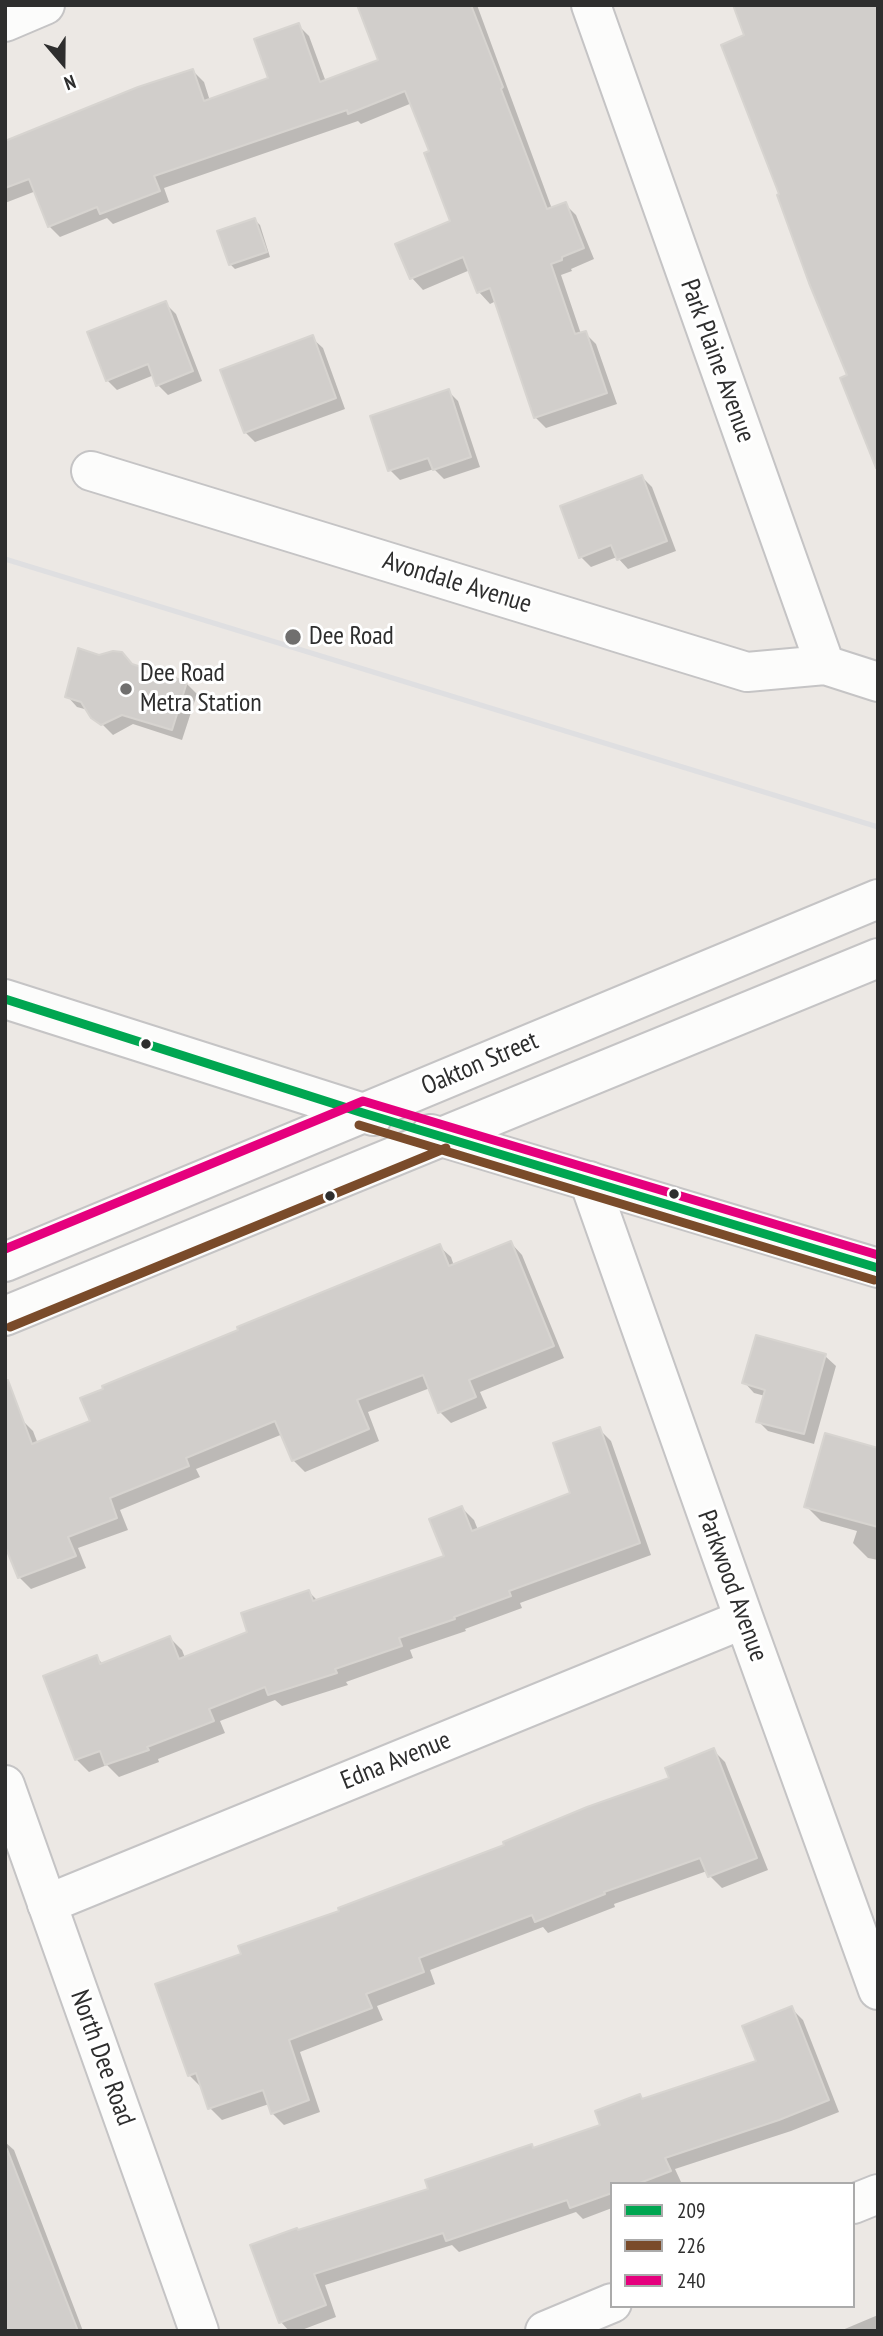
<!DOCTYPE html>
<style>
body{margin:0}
#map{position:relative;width:883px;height:2336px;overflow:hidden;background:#ece8e4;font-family:"PT Sans Narrow",sans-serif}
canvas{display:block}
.frame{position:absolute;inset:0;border:7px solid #2e2e2e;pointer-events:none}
.legend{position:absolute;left:610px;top:2182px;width:245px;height:126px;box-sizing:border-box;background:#fff;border:2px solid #ababab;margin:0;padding:9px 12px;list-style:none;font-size:21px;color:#2e2e2e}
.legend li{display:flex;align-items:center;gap:14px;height:35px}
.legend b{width:35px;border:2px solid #ababab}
.north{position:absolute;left:28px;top:28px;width:70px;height:70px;-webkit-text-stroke:5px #fff;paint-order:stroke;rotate:160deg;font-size:19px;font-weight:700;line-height:28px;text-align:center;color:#2e2e2e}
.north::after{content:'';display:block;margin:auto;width:24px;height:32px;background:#2e2e2e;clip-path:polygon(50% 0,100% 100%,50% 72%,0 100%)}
</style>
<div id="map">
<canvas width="883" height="2336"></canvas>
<div class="frame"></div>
<ul class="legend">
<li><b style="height:9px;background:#00a651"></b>209</li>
<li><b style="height:9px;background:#7a4b2a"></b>226</li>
<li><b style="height:9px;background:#e5007d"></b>240</li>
</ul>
<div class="north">N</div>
</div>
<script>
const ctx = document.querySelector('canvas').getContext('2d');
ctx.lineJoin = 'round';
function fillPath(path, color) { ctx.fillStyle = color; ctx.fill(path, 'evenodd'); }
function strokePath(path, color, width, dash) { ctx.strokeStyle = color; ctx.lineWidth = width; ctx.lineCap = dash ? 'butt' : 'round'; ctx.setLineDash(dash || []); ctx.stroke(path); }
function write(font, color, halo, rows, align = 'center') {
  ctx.font = font + ' "PT Sans Narrow",sans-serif'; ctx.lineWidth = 6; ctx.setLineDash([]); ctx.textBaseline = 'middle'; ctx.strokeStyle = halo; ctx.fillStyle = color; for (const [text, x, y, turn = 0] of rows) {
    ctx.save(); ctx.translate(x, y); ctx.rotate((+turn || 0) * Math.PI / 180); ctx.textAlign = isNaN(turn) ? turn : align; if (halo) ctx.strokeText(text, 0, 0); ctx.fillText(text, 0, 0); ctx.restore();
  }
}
fillPath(new Path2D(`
 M 359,5 L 477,5 L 552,209 L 565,204 L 576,215 L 594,259 L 571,269 L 572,271 L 561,275 L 581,334 L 585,333 L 596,344 L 617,404 L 546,428 L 535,417 L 496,301 L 490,304 L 479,292 L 470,270 L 423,290 L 412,278 L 398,245 L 452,222 L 431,152 L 412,103 L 361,124 L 358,121 L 164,188 L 169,202 L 113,224 L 107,218 L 60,237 L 49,226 L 36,191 L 5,203 L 5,142 L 193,71 L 204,82 L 210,101 L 270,79 L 298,25 L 309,36 L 326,82 L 381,60 Z
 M 255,220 L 260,225 L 270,257 L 235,269 L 230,264 Z
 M 165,303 L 176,314 L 202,381 L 168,395 L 158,385 L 154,375 L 117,390 L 107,380 Z
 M 312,338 L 323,348 L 345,409 L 255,442 L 245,432 Z
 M 448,391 L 458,401 L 480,467 L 444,479 L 434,469 L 400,480 L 390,470 Z
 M 642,477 L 652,487 L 676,551 L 628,569 L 617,557 L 591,567 L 581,557 Z
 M 133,666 L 186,683 L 197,694 L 182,740 L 133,724 L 113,735 L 88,710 L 77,707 L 67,696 Z
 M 511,1243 L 522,1255 L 564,1358 L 480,1392 L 487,1408 L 451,1423 L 440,1412 L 430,1388 L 368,1412 L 379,1441 L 305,1472 L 293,1460 L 283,1434 L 196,1469 L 200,1477 L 120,1510 L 128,1530 L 78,1548 L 86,1568 L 31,1589 L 19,1577 L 22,1420 L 33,1431 L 38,1444 L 92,1422 L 439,1246 L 451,1257 L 454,1266 Z
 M 825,1356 L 836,1366 L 814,1444 L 768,1431 L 758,1421 L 765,1396 L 754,1393 L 744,1382 Z
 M 599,1429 L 611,1441 L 651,1555 L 520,1603 L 522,1608 L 465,1629 L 466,1631 L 410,1650 L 413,1658 L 346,1682 L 348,1685 L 282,1706 L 275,1700 L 220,1721 L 225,1733 L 158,1759 L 159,1762 L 119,1777 L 107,1765 L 89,1772 L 77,1760 L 46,1677 L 96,1657 L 103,1664 L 170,1638 L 182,1650 L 185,1658 L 250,1633 L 309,1592 L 318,1601 L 446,1557 L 462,1508 L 474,1520 L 478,1530 L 573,1494 Z
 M 878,1450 L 878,1560 L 868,1558 L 853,1543 L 857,1531 L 821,1521 L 806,1506 Z
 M 713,1750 L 725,1762 L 768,1870 L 722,1888 L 710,1876 L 707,1871 L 614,1904 L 615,1907 L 548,1933 L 543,1927 L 430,1970 L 435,1984 L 377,2006 L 383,2020 L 300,2052 L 320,2112 L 284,2125 L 272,2113 L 269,2104 L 222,2120 L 210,2108 L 201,2087 L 189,2075 L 243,1955 L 341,1913 L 671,1779 Z
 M 791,2008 L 803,2020 L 839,2112 L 791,2131 L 675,2169 L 681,2182 L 677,2184 L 612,2184 L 612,2208 L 583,2219 L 576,2212 L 459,2252 L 452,2245 L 325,2285 L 336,2317 L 299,2331 L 289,2331 L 281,2322 L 298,2232 L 430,2190 L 532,2146 L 535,2149 L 603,2126 L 640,2096 L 645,2100 L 758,2062 Z
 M 5,2142 L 14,2150 L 83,2331 L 5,2331 Z
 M 878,2315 L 878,2331 L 840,2331 Z`), '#0003');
const building = new Path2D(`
 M 357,5 L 471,5 L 503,87 L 501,89 L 547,209 L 566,202 L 584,248 L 562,257 L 562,260 L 551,264 L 575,334 L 586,331 L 607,393 L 534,418 L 490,288 L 477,293 L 463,257 L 410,279 L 395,244 L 450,221 L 424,153 L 429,151 L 405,91 L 348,114 L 347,110 L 154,176 L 160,191 L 100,214 L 97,207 L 48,227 L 29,179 L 5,188 L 5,141 L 138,87 L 193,69 L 204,101 L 268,78 L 254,39 L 299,23 L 320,82 L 378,60 Z
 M 733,5 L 878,5 L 878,467 L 876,468 L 840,378 L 847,375 L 809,283 L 777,195 L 779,194 L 721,45 L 744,35 Z
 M 255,218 L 267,252 L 229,265 L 217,231 Z
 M 166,301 L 193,371 L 156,386 L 148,364 L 106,381 L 87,332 Z
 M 313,335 L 336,398 L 244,433 L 220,370 Z
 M 449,389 L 471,457 L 433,470 L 428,458 L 388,471 L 370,416 Z
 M 642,475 L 667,541 L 617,560 L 611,545 L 579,558 L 560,506 Z
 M 78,648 L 99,655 L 113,651 L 122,652 L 132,664 L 187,682 L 172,730 L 122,715 L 101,725 L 91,718 L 81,702 L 65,697 Z
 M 511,1241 L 554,1346 L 469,1380 L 476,1397 L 438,1413 L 423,1375 L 357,1400 L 369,1429 L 292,1461 L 275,1421 L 186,1458 L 189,1466 L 110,1498 L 117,1518 L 68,1537 L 76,1556 L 18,1578 L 5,1546 L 5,1381 L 8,1380 L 32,1444 L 90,1421 L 80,1398 L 103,1389 L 102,1386 L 238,1330 L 237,1327 L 440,1244 L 449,1266 Z
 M 756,1335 L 826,1354 L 804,1434 L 756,1422 L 765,1390 L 742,1383 Z
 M 600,1427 L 640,1543 L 509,1591 L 511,1596 L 454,1617 L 455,1619 L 399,1638 L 402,1646 L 335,1669 L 337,1673 L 268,1695 L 265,1687 L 209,1709 L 214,1721 L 147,1747 L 149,1750 L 105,1765 L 100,1751 L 75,1760 L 43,1676 L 97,1655 L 100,1664 L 170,1636 L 179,1659 L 247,1632 L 241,1613 L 309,1590 L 313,1601 L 444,1556 L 429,1519 L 462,1506 L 472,1531 L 570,1493 L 553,1443 Z
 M 825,1433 L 878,1448 L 878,1527 L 804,1507 Z
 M 714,1748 L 757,1858 L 708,1877 L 700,1858 L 604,1892 L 605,1894 L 535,1922 L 532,1915 L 419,1958 L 424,1972 L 366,1994 L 372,2008 L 289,2040 L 309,2100 L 271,2114 L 263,2090 L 208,2109 L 196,2073 L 188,2076 L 155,1984 L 241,1954 L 238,1946 L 339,1911 L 338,1908 L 504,1845 L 503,1842 L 587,1807 L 669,1778 L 665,1768 Z
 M 792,2006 L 829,2100 L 779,2120 L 665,2158 L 671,2171 L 637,2184 L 612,2184 L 612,2193 L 570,2208 L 567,2200 L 446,2241 L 443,2233 L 314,2274 L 326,2305 L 279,2323 L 250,2245 L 297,2228 L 298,2230 L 428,2189 L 425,2180 L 532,2144 L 533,2148 L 600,2125 L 595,2111 L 640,2094 L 642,2099 L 756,2061 L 742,2026 Z
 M 5,2149 L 7,2149 L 78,2331 L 5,2331 Z`);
fillPath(building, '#d1cecb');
strokePath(building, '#d7d4d0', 2);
const minor = new Path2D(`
 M 591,5 L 825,665
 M 5,22 L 45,5
 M 91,471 L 747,672 L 825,665 L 878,682
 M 589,1181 L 744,1619 L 878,1990
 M 47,1904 L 744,1619
 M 853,2204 L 878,2194
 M 545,2331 L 612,2303`);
const tertiary = new Path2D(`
 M 5,1785 L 199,2331`);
const secondary = new Path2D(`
 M 5,999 L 373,1116
 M 431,1134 L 878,1268
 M 5,1262 L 878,899
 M 5,1316 L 878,958`);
strokePath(minor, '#c5c4c5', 42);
strokePath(tertiary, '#c5c4c5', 42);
strokePath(secondary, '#c5c4c5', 42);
strokePath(minor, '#fcfcfb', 38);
strokePath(tertiary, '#fcfcfb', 38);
strokePath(secondary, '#fcfcfb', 38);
strokePath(new Path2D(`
 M 5,559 L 878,827`), '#dfdfe1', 5);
strokePath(new Path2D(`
 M 5,999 L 363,1113 L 878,1268`), '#00a651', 9);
strokePath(new Path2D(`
 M 359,1125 L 874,1280
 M 10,1327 L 446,1148`), '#7a4b2a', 9);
strokePath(new Path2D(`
 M 5,1249 L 363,1101 L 878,1255`), '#e5007d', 9);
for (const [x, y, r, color] of [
 [293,637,9,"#706f6e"],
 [126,689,7,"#706f6e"],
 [146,1044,6,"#2e2e2e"],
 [674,1194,6,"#2e2e2e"],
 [330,1196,6,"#2e2e2e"]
]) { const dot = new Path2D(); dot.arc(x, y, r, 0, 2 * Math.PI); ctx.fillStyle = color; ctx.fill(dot); strokePath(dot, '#fff', 2.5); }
write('26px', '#2e2e2e', '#fff', [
 ["Park Plaine Avenue",717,361,70],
 ["Avondale Avenue",457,583,17],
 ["Oakton Street",480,1064,-23],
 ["Parkwood Avenue",732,1586,70],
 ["Edna Avenue",396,1761,-22],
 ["North Dee Road",102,2058,70]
]);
write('26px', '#2e2e2e', '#fff', [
 ["Dee Road",309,637],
 ["Dee Road",140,674],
 ["Metra Station",140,704]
], 'left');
</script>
